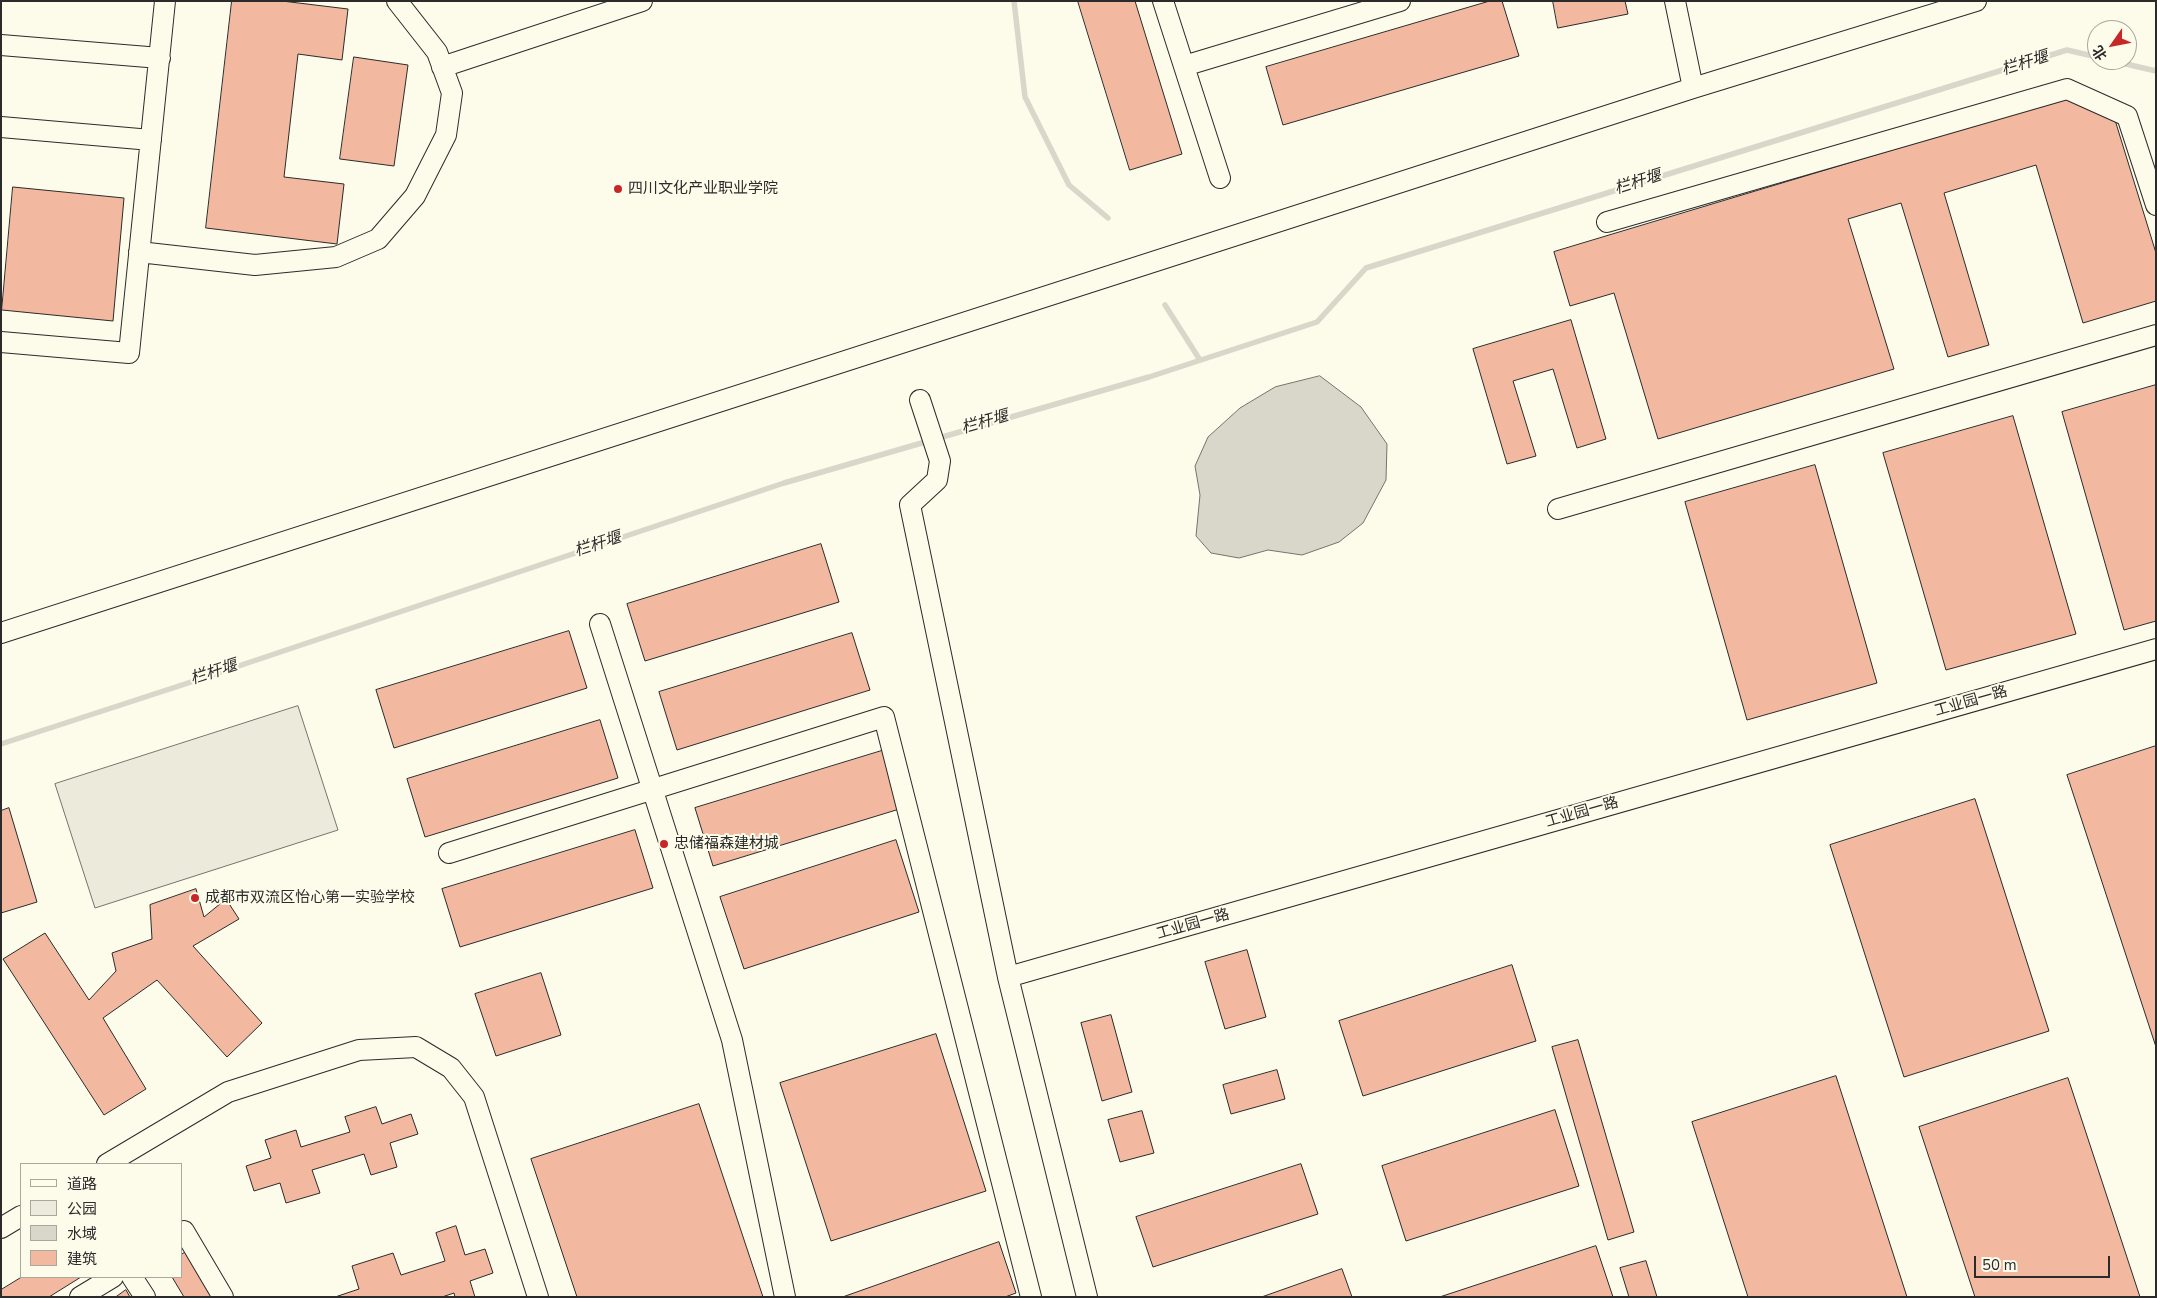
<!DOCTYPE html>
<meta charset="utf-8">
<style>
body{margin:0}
#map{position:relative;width:2157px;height:1298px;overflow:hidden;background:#fdfbea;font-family:"Nunito Sans","Noto Sans SC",sans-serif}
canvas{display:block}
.frame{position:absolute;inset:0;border:2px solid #2b2b2b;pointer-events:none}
.legend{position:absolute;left:20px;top:1163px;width:162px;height:115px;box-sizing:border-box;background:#fdfbea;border:1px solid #a9a89e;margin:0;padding:6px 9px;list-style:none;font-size:15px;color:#2b2b2b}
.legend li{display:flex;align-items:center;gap:10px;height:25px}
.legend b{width:25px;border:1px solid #a9a89e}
.north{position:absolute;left:2087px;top:20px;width:50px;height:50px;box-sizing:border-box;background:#fdfbea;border:1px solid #a9a89e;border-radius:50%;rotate:237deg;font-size:14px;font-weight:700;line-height:20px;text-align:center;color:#2b2b2b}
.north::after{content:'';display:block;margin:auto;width:18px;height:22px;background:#c62828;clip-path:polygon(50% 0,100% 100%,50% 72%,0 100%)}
.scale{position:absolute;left:1974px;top:1256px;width:136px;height:22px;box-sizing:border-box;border:2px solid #2b2b2b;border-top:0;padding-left:6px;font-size:15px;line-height:18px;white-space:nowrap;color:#2b2b2b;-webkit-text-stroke:4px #fdfbea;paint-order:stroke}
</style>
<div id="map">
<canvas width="2157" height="1298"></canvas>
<div class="frame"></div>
<ul class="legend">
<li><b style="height:6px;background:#fdfbea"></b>道路</li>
<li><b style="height:14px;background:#ecebdb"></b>公园</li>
<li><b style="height:14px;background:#d8d7c9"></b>水域</li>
<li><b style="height:14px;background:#f2b8a0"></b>建筑</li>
</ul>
<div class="north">北</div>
<div class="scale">50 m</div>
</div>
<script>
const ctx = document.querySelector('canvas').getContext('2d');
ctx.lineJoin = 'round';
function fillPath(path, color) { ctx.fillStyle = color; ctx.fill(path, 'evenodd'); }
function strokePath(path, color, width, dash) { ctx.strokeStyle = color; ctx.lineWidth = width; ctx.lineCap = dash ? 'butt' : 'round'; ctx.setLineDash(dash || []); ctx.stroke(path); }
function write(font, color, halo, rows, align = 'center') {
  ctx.font = font + ' "Nunito Sans","Noto Sans SC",sans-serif'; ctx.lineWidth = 4; ctx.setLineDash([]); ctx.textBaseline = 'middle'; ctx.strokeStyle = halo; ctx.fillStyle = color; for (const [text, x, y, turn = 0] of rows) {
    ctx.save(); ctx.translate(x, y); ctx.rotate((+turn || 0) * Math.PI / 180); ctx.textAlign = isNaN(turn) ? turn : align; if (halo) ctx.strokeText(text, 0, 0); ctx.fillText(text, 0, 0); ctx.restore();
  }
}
const green = new Path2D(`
 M 298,706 L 338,830 L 95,908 L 55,784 Z`);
fillPath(green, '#ecebdb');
strokePath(green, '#74746e', 1);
const water = new Path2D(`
 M 1320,376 L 1361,407 L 1387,444 L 1386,480 L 1363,523 L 1339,542 L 1302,555 L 1268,550 L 1239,558 L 1211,553 L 1196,536 L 1200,495 L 1195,466 L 1208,437 L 1240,408 L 1275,387 Z`);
fillPath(water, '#d8d7c9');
strokePath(water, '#74746e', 1);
strokePath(new Path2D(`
 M 1014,1 L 1025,97 L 1069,185 L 1108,218
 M 2109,60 L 2156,71
 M 1165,305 L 1200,360
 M 1,744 L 185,684 L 784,483 L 1149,377 L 1317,322 L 1366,268 L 2067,50 L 2097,57`), '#d8d7c9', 5.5);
const building = new Path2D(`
 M 232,1 L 282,1 L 348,9 L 342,60 L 298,54 L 284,177 L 344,184 L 337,244 L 206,228 Z
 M 1078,1 L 1135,1 L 1182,154 L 1130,170 Z
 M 1490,1 L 1502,1 L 1519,56 L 1283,125 L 1266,67 Z
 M 1553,1 L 1625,1 L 1628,14 L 1558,28 Z
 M 354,57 L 408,65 L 394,166 L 340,159 Z
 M 2069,97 L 2115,120 L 2156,253 L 2156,301 L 2083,323 L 2036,165 L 1944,193 L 1989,345 L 1948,357 L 1901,203 L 1848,219 L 1894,369 L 1658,439 L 1614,293 L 1570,306 L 1554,252 Z
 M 13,187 L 124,198 L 113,321 L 2,310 Z
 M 1571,320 L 1606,439 L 1577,448 L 1553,369 L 1513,381 L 1536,456 L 1507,464 L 1473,349 Z
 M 2156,385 L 2156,621 L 2124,630 L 2062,412 Z
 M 2013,416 L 2076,634 L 1946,670 L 1883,453 Z
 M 1815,465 L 1877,683 L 1747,720 L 1685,502 Z
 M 821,544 L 839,602 L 645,661 L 627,604 Z
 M 569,631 L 587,688 L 394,748 L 376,690 Z
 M 852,633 L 870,690 L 677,750 L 659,692 Z
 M 600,720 L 618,778 L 425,837 L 407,779 Z
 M 2156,746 L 2156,1047 L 2067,775 Z
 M 888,749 L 906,807 L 713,866 L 695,808 Z
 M 1975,799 L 2049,1031 L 1904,1077 L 1830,845 Z
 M 9,808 L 37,902 L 1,913 L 1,811 Z
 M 635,830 L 653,888 L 460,947 L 442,889 Z
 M 896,840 L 919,912 L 744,969 L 720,897 Z
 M 196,889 L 204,917 L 226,899 L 239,919 L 193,946 L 262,1023 L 227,1057 L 157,980 L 103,1018 L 146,1089 L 104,1115 L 3,959 L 45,933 L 89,1000 L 116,971 L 112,953 L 152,939 L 150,905 Z
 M 1247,950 L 1266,1017 L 1225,1029 L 1205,962 Z
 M 1512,965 L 1536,1041 L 1363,1096 L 1339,1021 Z
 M 541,973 L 561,1035 L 496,1056 L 475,994 Z
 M 1111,1015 L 1132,1092 L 1102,1101 L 1081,1023 Z
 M 936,1034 L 986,1191 L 831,1241 L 780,1083 Z
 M 1578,1040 L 1634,1232 L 1608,1240 L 1552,1047 Z
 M 1277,1070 L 1285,1099 L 1231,1114 L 1223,1085 Z
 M 1836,1076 L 1907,1297 L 1748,1297 L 1692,1122 Z
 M 2068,1078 L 2140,1297 L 1975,1297 L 1919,1127 Z
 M 699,1104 L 763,1297 L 577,1297 L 531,1159 Z
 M 376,1107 L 382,1124 L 411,1114 L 418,1134 L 390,1143 L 397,1167 L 371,1175 L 364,1154 L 312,1170 L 320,1193 L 286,1203 L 280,1183 L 254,1191 L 246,1166 L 271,1158 L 265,1140 L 296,1130 L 301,1147 L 350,1132 L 345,1117 Z
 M 1555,1110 L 1579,1186 L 1406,1241 L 1382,1166 Z
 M 1142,1111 L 1154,1153 L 1120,1162 L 1108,1120 Z
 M 1301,1164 L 1318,1214 L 1153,1267 L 1136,1217 Z
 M 456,1226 L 465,1255 L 485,1249 L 493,1273 L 470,1281 L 475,1297 L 455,1297 L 454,1293 L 442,1297 L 335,1297 L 359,1289 L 352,1266 L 393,1253 L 401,1275 L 445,1261 L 436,1233 Z
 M 999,1242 L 1016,1293 L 1005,1297 L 843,1297 Z
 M 1596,1246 L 1613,1297 L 1440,1297 Z
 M 189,1250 L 217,1297 L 184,1297 L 172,1277 L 181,1277 L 181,1255 Z
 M 1646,1261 L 1657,1297 L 1629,1297 L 1620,1268 Z
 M 1342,1269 L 1352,1297 L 1262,1297 Z
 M 22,1277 L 81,1277 L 49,1297 L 1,1297 L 1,1290 Z
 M 126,1290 L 130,1297 L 116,1297 Z`);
fillPath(building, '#f2b8a0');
strokePath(building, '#2b2b2b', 1);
const minor = new Path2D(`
 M 1163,1 L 1220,178
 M 1675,1 L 1693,88
 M 1,45 L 160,58
 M 1184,66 L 1400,1
 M 442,67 L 642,1
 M 1,127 L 151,140
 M 1607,222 L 2067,89 L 2127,116 L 2156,205
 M 139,252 L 255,265 L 336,257 L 378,239 L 415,196 L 446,135 L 452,93 L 437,52 L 397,1
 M 1,342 L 129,353 L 165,1
 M 920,400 L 940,461 L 937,480 L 910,505 L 1008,977 L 1087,1297
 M 1558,509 L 2156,335
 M 600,624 L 732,1040 L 785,1297
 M 1,633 L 1693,88 L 1976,1
 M 449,853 L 884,717 L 1031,1297
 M 1008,977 L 2156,649
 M 107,1164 L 228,1092 L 359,1050 L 416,1047 L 451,1068 L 474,1097 L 538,1297
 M 1,1228 L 21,1216
 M 181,1233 L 184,1231 L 223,1297
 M 132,1277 L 145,1297
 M 80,1297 L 113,1277`);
strokePath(minor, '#2b2b2b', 22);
strokePath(minor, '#fdfbea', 20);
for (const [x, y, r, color] of [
 [618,189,5,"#c62828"],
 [664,844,5,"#c62828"],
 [195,898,5,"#c62828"]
]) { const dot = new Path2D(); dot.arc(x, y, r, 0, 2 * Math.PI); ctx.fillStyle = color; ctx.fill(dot); strokePath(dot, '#fdfbea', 2); }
write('15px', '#2b2b2b', '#fdfbea', [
 ["四川文化产业职业学院",628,189],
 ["忠储福森建材城",674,844],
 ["成都市双流区怡心第一实验学校",205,898]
], 'left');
write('15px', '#2b2b2b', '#fdfbea', [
 ["工业园一路",1971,702,-16],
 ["工业园一路",1582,813,-16],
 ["工业园一路",1193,925,-16]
]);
write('italic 16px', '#2b2b2b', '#fdfbea', [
 ["栏杆堰",2025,64,-17],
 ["栏杆堰",1638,183,-17],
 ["栏杆堰",985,423,-16],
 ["栏杆堰",598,545,-18],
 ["栏杆堰",214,673,-18]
]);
</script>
